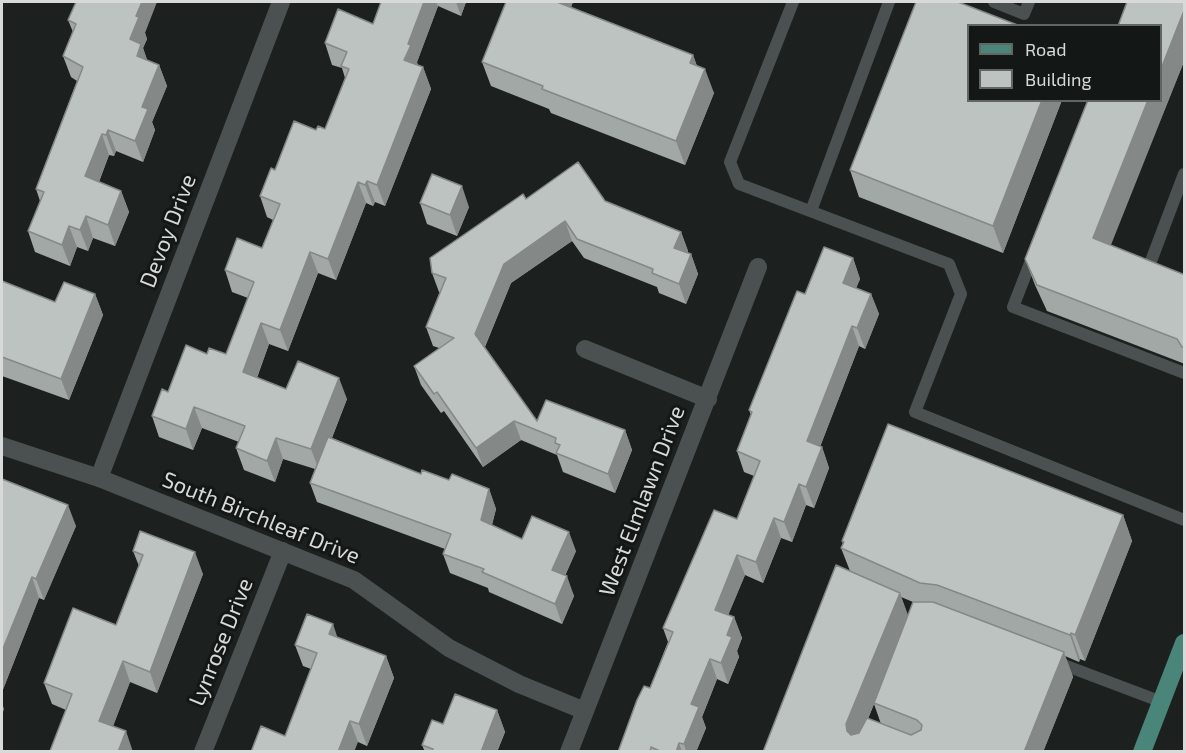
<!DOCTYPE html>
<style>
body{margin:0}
#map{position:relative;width:1186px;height:753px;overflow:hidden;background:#1c2120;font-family:"Exo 2",sans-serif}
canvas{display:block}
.frame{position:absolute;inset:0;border:3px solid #d7dad9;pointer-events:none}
.legend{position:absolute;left:967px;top:24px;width:195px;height:78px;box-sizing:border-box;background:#131817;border:2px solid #616665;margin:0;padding:8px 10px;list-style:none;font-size:18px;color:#d7dad9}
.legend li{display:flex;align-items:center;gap:12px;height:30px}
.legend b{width:30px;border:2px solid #616665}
</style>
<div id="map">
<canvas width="1186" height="753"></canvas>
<div class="frame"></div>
<ul class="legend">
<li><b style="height:8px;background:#4a857a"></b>Road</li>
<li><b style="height:16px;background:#bcc3c1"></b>Building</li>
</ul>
</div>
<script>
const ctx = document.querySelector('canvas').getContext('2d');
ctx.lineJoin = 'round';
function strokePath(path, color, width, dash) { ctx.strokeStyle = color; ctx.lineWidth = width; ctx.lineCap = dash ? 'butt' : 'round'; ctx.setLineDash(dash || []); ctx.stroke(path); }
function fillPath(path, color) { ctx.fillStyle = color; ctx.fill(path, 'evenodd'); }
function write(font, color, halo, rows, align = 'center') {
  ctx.font = font + ' "Exo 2",sans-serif'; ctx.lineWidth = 6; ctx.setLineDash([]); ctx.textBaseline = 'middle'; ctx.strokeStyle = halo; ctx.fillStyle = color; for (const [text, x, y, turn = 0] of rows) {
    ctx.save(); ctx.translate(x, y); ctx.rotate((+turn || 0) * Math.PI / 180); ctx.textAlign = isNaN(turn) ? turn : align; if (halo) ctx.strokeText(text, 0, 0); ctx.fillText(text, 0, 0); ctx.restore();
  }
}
strokePath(new Path2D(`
 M 793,2 L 730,162 L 739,184 L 949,264 L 961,294 L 915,412 L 1184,520
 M 994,2 L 1024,14 L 1029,2
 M 1184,174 L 1148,269 L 1184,283
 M 811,211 L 889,2
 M 1034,253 L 1013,307 L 1184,373
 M 1056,662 L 1162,702`), '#4b5150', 12);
strokePath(new Path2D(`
 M 585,349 L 708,399
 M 2,446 L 99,478 L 354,580 L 449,648 L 519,684 L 585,711
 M 99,478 L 281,2
 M 203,752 L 283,551
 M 569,752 L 758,267`), '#4b5150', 18);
strokePath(new Path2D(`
 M 1142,752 L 1184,643`), '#4a857a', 18);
fillPath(new Path2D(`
 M 381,2 L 466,2 L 461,16 L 438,6 L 417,62 L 418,66 L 423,67 L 431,89 L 385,206 L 375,202 L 373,206 L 366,203 L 336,280 L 318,273 L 288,351 L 269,344 L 257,378 L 286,389 L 347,399 L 332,438 L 421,474 L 489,489 L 496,509 L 492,525 L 522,539 L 576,551 L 565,576 L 574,596 L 562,624 L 489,592 L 488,588 L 450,573 L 443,554 L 445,549 L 317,502 L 310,483 L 315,469 L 283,459 L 275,482 L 244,470 L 236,448 L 239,442 L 202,428 L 193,450 L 159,437 L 152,416 L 168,392 L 207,354 L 226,354 L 248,298 L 232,292 L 225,270 L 262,248 L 273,220 L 267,217 L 260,196 L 275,170 L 316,130 L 325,129 L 345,78 L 342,68 L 332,65 L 325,43 L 373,24 Z
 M 573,2 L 571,7 L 693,55 L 697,66 L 714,93 L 685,165 L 551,113 L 549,109 L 491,86 L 482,62 Z
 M 1185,2 L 1185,59 L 1110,245 L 1185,275 L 1185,364 L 1047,311 L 1035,285 L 1025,259 Z
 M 68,20 L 145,33 L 147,39 L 143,48 L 147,60 L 159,65 L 167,86 L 152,122 L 155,130 L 143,162 L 116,151 L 114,156 L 109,155 L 99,182 L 121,191 L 129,212 L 115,246 L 93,238 L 88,251 L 77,247 L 70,266 L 35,252 L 28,231 L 40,201 L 36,189 L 77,81 L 71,77 L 63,56 L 73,32 Z
 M 969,100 L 1062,100 L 1003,253 L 859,197 L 850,170 Z
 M 526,199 L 605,201 L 681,232 L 688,251 L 687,253 L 691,254 L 698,274 L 686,304 L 659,293 L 657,287 L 584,258 L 572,241 L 511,283 L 485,347 L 537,421 L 625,430 L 632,450 L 615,493 L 563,472 L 557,455 L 521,440 L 483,467 L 444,411 L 441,413 L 421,385 L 414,366 L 439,348 L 433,346 L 426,327 L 440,292 L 439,292 L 432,273 Z
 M 420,203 L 469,207 L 457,236 L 427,224 Z
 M 853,258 L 860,279 L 856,288 L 871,294 L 879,314 L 865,349 L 859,346 L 820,447 L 822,447 L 829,468 L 814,508 L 806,505 L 792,542 L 781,538 L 763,583 L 745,575 L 728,615 L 734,617 L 742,638 L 737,651 L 739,657 L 728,684 L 717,679 L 702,717 L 706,728 L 696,752 L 618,752 L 650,688 L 668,642 L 663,628 L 737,519 L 754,476 L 744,472 L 737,451 L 751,415 L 749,410 L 805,294 Z
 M 2,281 L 55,302 L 95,294 L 103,315 L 69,400 L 2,376 Z
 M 2,479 L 76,526 L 44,600 L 39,598 L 2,692 Z
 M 1123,515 L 1132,541 L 1085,661 L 1080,659 L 1079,662 L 1065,656 L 1073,677 L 1043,752 L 763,752 L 850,571 L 841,548 L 843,544 L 842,541 ZM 901,597 L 913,602 L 908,616 ZM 874,704 L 881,724 L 868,719 Z
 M 133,551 L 203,574 L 157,693 L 130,682 L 113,726 L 133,752 L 50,752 L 66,710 L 52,704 L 44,683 L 116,625 L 139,566 Z
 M 338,638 L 386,656 L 394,678 L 367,746 L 358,742 L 285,736 L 311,669 L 303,666 L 295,645 Z
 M 497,710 L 505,732 L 497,752 L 425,752 L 422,745 L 443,724 Z`), '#a2a8a6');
fillPath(new Path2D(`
 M 142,2 L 157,2 L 145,33 L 147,39 L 143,48 L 149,65 L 144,77 L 130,39 L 136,16 Z
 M 424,2 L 436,2 L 438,6 L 417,62 L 418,66 L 404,60 L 408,44 Z
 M 456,2 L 466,2 L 461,16 Z
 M 555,2 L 573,2 L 564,25 Z
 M 1185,8 L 1185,59 L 1103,265 L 1093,238 L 1148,100 L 1161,100 L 1161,69 Z
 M 693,55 L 701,78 L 705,69 L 714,93 L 685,165 L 676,141 L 690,63 Z
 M 159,65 L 167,86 L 152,122 L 155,130 L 143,162 L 135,141 L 142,107 Z
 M 423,67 L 431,89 L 385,206 L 377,185 Z
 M 1042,100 L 1062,100 L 1003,253 L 993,226 Z
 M 108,130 L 116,151 L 114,156 L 106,135 Z
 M 102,134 L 109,155 L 93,197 L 85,176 Z
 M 367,181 L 375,202 L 373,206 L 365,185 Z
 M 358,182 L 366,203 L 336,280 L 328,259 Z
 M 462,186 L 469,207 L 457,236 L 450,215 Z
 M 121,191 L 129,212 L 115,246 L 108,225 Z
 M 86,216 L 93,238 L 88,251 L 80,230 Z
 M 565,221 L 572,241 L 511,283 L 482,353 L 475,334 L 504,264 Z
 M 69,226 L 77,247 L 70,266 L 62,245 Z
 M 681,232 L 688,251 L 681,267 L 674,248 Z
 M 310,252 L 318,273 L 288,351 L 280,330 Z
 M 691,254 L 698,274 L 686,304 L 679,284 Z
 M 853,258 L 860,279 L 850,303 L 843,283 Z
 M 95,294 L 103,315 L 69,400 L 61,379 Z
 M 871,294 L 879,314 L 865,349 L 857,328 Z
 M 261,323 L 269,344 L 251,393 L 243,372 Z
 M 852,326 L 859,346 L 814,462 L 807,441 Z
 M 339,378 L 347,399 L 319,470 L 311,449 Z
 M 194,407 L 202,428 L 193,450 L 186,429 Z
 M 514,421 L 521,440 L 483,467 L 476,448 Z
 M 625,430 L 632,450 L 615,493 L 608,474 Z
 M 276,438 L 283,459 L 275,482 L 267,461 Z
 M 822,447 L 829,468 L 814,508 L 806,487 Z
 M 799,484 L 806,505 L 792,542 L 784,522 Z
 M 489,489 L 496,509 L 488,539 L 481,520 Z
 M 68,505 L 76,526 L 44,600 L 36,579 Z
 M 1123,515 L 1132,541 L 1085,661 L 1075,635 Z
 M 774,518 L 781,538 L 763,583 L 756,562 Z
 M 569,532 L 576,551 L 559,589 L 552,570 Z
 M 195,552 L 203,574 L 157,693 L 150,672 Z
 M 737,555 L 745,575 L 722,630 L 715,610 Z
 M 567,576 L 574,596 L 562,624 L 555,604 Z
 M 32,577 L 39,598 L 2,692 L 2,651 Z
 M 900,593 L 909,618 L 856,748 L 847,731 L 846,724 Z
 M 734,617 L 742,638 L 737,651 L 739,657 L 728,684 L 721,663 L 727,635 Z
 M 333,624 L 340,645 L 329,634 Z
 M 1071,633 L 1080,659 L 1079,662 L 1070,635 Z
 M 1064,652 L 1073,677 L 1043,752 L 1024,752 Z
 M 386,656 L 394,678 L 367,746 L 359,724 Z
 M 710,659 L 717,679 L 702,717 L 706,728 L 696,752 L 686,752 L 684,744 L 691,704 Z
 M 123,661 L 130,682 L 107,742 L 99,721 Z
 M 2,703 L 4,709 L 2,715 Z
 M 497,710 L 505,732 L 497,752 L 481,752 Z
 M 350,721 L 358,742 L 354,752 L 338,752 Z
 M 126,731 L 133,752 L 118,752 Z
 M 679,743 L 682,752 L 676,752 Z`), '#848887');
const building = new Path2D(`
 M 76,2 L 142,2 L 136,16 L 139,17 L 130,39 L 141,44 L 137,56 L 159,65 L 142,107 L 148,109 L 135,141 L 108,130 L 106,135 L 102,134 L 85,176 L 121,191 L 108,225 L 86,216 L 80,230 L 69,226 L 62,245 L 28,231 L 44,192 L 36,189 L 83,67 L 63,56 L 76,24 L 68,20 Z
 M 381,2 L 424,2 L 408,44 L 411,45 L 404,60 L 423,67 L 377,185 L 367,181 L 365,185 L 358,182 L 328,259 L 310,252 L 280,330 L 261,323 L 243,372 L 286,389 L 298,361 L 339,378 L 311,449 L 276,438 L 267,461 L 236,448 L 245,426 L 194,407 L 186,429 L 152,416 L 162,389 L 168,392 L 186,345 L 207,354 L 209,348 L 226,354 L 254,282 L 225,270 L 237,238 L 262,248 L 280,204 L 260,196 L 271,168 L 275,170 L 294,121 L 316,130 L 318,126 L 325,129 L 349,69 L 341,66 L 347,52 L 325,43 L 338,9 L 373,24 Z
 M 506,2 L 557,2 L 693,55 L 690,63 L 705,69 L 676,141 L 542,89 L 543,86 L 482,62 Z
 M 916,2 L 958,2 L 1020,26 L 969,26 L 969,100 L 1042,100 L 993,226 L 850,170 Z
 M 1127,2 L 1185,2 L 1185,8 L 1161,69 L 1161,26 L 1118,26 Z
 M 1088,100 L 1148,100 L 1093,238 L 1185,275 L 1185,348 L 1182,347 L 1177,339 L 1037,285 L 1025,259 Z
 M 578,162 L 605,201 L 681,232 L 674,248 L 691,254 L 679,284 L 652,273 L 653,269 L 577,239 L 565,221 L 504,264 L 475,334 L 537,421 L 546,400 L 625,430 L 608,474 L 556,453 L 560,445 L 555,443 L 556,438 L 514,421 L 476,448 L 437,392 L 434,394 L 414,366 L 454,338 L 426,327 L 446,278 L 432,273 L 430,258 L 523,194 L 526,199 Z
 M 432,174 L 462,186 L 450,215 L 420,203 Z
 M 824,247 L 853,258 L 843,283 L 871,294 L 857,328 L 852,326 L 807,441 L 822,447 L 806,487 L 799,484 L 784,522 L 774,518 L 756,562 L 737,555 L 715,610 L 734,617 L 727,635 L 732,637 L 721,663 L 710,659 L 691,704 L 699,707 L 684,744 L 679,743 L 676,752 L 662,752 L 651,747 L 650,752 L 618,752 L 637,700 L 644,686 L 650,688 L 673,632 L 663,628 L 714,510 L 737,519 L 760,461 L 737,451 L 752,412 L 749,410 L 797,291 L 805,294 Z
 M 2,281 L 55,302 L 64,282 L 95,294 L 61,379 L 2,357 Z
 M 888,424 L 1123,515 L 1075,635 L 1071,633 L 1070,635 L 937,585 L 920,583 L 841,548 L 844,542 L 842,541 Z
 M 328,437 L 421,474 L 422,470 L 449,480 L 452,474 L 489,489 L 481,520 L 522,539 L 532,516 L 569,532 L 552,570 L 567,576 L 555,604 L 482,572 L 484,569 L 443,554 L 451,534 L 310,483 Z
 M 2,479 L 68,505 L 36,579 L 32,577 L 2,651 Z
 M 140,531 L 195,552 L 150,672 L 123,661 L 99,721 L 126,731 L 118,752 L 52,752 L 50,751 L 72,694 L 44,683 L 73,608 L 116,625 L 143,555 L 133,551 Z
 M 836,565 L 900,593 L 846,724 L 847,731 L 851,735 L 859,733 L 867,718 L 911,735 L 921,730 L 922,725 L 917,720 L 874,703 L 913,602 L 933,602 L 1064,652 L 1024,752 L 763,752 Z
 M 307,614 L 333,624 L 329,634 L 386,656 L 359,724 L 350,721 L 338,752 L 251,752 L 261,726 L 285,736 L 317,653 L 295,645 Z
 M 455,694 L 497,710 L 481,752 L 432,752 L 433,749 L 422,745 L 432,720 L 443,724 Z`);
fillPath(building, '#bcc3c1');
strokePath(building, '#848887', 1.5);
write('22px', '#d7dad9', '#131817', [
 ["Devoy Drive",168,231,-69],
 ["West Elmlawn Drive",642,501,-69],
 ["South Birchleaf Drive",261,518,22],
 ["Lynrose Drive",221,642,-68]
]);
</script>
